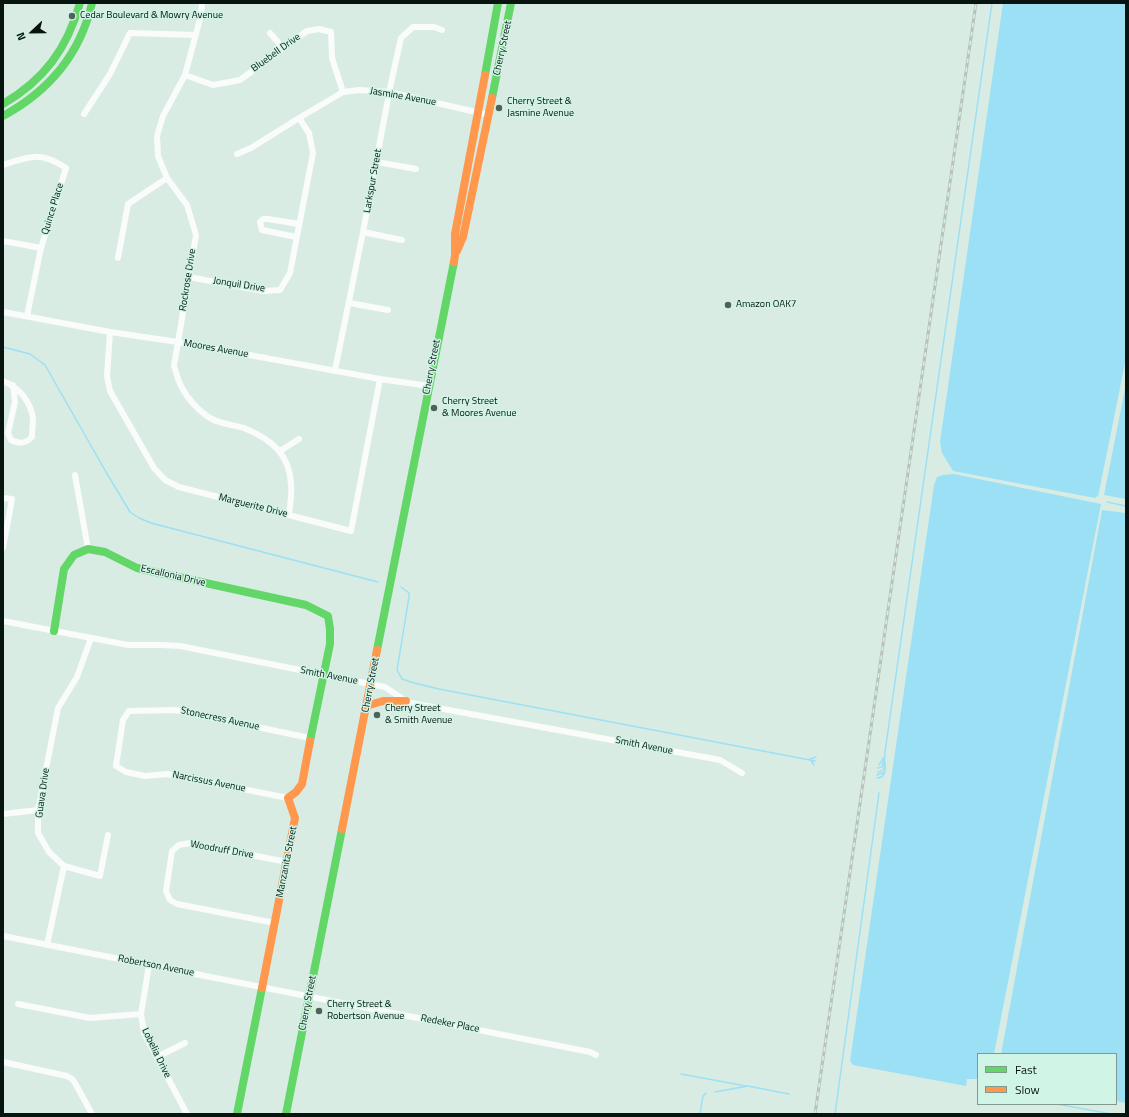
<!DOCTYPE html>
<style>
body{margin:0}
#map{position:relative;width:1129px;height:1117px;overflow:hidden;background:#d8ece4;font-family:"Titillium Web",sans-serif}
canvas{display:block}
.frame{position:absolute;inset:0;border:4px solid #071410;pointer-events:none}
.legend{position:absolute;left:977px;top:1053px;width:140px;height:52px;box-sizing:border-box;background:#d0f4e5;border:1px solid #809a90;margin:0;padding:5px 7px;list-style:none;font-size:12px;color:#071410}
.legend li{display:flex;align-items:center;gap:8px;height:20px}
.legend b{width:20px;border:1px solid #809a90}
.north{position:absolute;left:12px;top:12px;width:40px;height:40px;-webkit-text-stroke:3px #d0f4e5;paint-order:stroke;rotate:248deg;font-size:11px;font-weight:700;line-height:16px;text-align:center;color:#071410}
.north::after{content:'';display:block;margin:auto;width:14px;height:18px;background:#071410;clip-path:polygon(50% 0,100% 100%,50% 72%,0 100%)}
</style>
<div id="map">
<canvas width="1129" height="1117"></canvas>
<div class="frame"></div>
<ul class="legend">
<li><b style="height:5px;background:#63d668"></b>Fast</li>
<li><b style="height:5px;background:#ff974d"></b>Slow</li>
</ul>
<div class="north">N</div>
</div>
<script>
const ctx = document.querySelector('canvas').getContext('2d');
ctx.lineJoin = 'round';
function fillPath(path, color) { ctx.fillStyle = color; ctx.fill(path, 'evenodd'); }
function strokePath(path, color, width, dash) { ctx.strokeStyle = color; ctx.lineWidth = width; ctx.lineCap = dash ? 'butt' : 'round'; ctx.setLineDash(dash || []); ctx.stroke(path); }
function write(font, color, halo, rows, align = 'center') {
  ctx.font = font + ' "Titillium Web",sans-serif'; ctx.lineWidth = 3; ctx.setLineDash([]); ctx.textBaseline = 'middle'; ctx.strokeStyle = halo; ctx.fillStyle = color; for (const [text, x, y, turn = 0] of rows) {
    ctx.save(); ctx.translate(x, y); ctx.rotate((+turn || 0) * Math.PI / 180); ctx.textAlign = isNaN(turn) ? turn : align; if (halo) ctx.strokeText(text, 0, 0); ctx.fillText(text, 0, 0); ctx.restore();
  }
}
fillPath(new Path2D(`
 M 1003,3 L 1126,3 L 1126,358 L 1099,492 L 1098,496 L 1095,498 L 953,471 L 942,453 L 940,442 Z
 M 1126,384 L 1126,499 L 1104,495 Z
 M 954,474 L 1101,504 L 994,1054 L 978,1054 L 978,1079 L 967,1079 L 966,1086 L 853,1065 L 850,1061 L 934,485 L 937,477 L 943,475 Z
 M 1102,510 L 1126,513 L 1126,1103 L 1116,1101 L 1116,1054 L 1001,1054 Z`), '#9ce0f5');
strokePath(new Path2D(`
 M 3,347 L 30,354 L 45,365 L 106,472 L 130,512 L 139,518 L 151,523 L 378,582
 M 1107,502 L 1126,506
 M 401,587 L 409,593 L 409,597 L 397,670 L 402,679 L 414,683 L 439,689 L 815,761
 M 810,759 L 814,765
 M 810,759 L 816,757
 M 879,765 L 883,758
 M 878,768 L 882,767 L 884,758
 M 878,772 L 881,771 L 884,769 L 885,752 L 992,3
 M 877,775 L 885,772
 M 877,778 C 885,778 886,769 885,762
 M 681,1074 L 746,1086
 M 715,1092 L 748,1086 L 789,1094
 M 1057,1104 L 1111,1114
 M 700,1114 L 703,1096 L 706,1093
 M 835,1114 L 879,793`), '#9ce0f5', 1.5);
strokePath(new Path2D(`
 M 202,3 L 201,15 L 185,75 L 163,116 L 157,136 L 158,156 L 167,178 L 187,205 L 196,235 L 174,366 C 176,372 178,380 181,386 C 187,398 199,412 212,419 C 221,424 234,425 244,428 C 271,439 290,454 291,485 C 292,495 290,505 289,515
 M 270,33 L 283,48
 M 185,75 L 213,85 L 240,80 L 307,31 L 319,29 L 331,32 L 332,58 L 343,92
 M 84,114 L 110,74 L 130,33 L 196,35
 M 237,154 L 251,148 L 299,118 L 343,92 L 359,90 L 389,92 L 489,115
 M 377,162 L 416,169
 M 3,165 C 30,156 41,151 66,168 L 41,248 L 27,316
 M 363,232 L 402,240
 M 296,237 L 262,230 L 260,222 L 263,219 L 268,219 L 299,224
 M 3,241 L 41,248
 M 118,258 L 128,204 L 167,178
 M 189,277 L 263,291 L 280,290 L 290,273 L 313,153 L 309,133 L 299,118
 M 349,303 L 388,310
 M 3,312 L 110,332 L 178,342 L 380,379 L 429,386
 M 110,332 L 107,376 L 110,391 L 154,468 L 165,480 L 179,487 L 351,531 L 380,379
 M 335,370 L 363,232 L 390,88 L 401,38 L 413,27 L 434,27 L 442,30
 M 3,381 C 19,387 30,401 33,418 C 33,424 32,431 32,437 C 25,444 20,444 11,440 L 8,433 L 15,402 L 13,385
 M 280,451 L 299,439
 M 75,475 L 88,549
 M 3,498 L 12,499 L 3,548
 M 3,621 L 128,645 L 161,645 L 180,646 L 385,687 L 406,701 L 411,703 L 720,760 L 742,773
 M 288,798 L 167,774 L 145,776 L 126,772 L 116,766 L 123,720 L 129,711 L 175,710 L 310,738
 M 3,814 L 38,810
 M 64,866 L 100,876 L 108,835
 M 275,923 L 177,904 L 170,900 L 166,891 L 172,851 L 179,845 L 190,843 L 287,862
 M 3,936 L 590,1052 L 596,1055
 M 47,945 L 64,866 L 49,852 L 38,833 L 38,810 L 58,708 L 77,677 L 91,638
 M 149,965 L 141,1014 L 144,1033 L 187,1114
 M 18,1004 L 90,1018 L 141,1014
 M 157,1057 L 185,1043
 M 3,1062 L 67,1076 L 72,1079 L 75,1083 L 92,1114`), '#f9fcfb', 6);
strokePath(new Path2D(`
 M 485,75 L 498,3
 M 492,98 L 511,3
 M 3,104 C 44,80 67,49 80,3
 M 3,116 C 49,91 80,55 92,3
 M 54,631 L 64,569 L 74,555 L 88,549 L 105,552 L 137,568 L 306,605 L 328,616 L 330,629 L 330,644 L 310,741
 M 377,650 L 454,262
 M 237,1114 L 262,988
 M 286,1114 L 342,829`), '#63d668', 8);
strokePath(new Path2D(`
 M 457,251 L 463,237 L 492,98
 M 454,262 L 455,255 L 455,234 L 485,75
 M 366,706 L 383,701 L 406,701
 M 342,829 L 377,650
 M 262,988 L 295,818 L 288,798 L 296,792 L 302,784 L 310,741`), '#ff974d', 8);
const rail = new Path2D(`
 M 815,1114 L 976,3`);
strokePath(rail, '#bbc0be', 3);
strokePath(rail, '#d0f4e5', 1.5, [4.5]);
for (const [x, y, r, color] of [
 [72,16,4,"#50605a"],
 [499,108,4,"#50605a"],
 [728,305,4,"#50605a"],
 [434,408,4,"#50605a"],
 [377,715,4,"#50605a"],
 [319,1011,4,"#50605a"]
]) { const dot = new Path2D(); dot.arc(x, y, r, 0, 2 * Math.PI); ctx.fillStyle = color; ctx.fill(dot); strokePath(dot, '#d0f4e5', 1.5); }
write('10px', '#071410', '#d0f4e5', [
 ["Cedar Boulevard & Mowry Avenue",80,16],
 ["Cherry Street &",507,102],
 ["Jasmine Avenue",507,114],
 ["Amazon OAK7",736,305],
 ["Cherry Street",442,402],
 ["& Moores Avenue",442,414],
 ["Cherry Street",385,709],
 ["& Smith Avenue",385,721],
 ["Cherry Street &",327,1005],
 ["Robertson Avenue",327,1017]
], 'left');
write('10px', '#071410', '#d0f4e5', [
 ["Cherry Street",503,48,-78],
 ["Bluebell Drive",276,53,-36],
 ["Jasmine Avenue",403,97,10],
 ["Larkspur Street",373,181,-80],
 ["Quince Place",53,209,-73],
 ["Rockrose Drive",188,280,-81],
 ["Jonquil Drive",239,285,9],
 ["Moores Avenue",216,349,10],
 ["Cherry Street",432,367,-79],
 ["Marguerite Drive",253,506,14],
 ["Escallonia Drive",173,576,13],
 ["Smith Avenue",329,676,11],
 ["Cherry Street",371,685,-79],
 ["Stonecress Avenue",220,719,12],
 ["Smith Avenue",644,746,11],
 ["Narcissus Avenue",209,782,11],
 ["Guava Drive",43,793,-82],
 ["Woodruff Drive",222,850,10],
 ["Manzanita Street",287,862,-79],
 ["Robertson Avenue",156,966,11],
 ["Cherry Street",308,1003,-79],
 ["Redeker Place",450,1024,11],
 ["Lobelia Drive",156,1053,64]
]);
</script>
